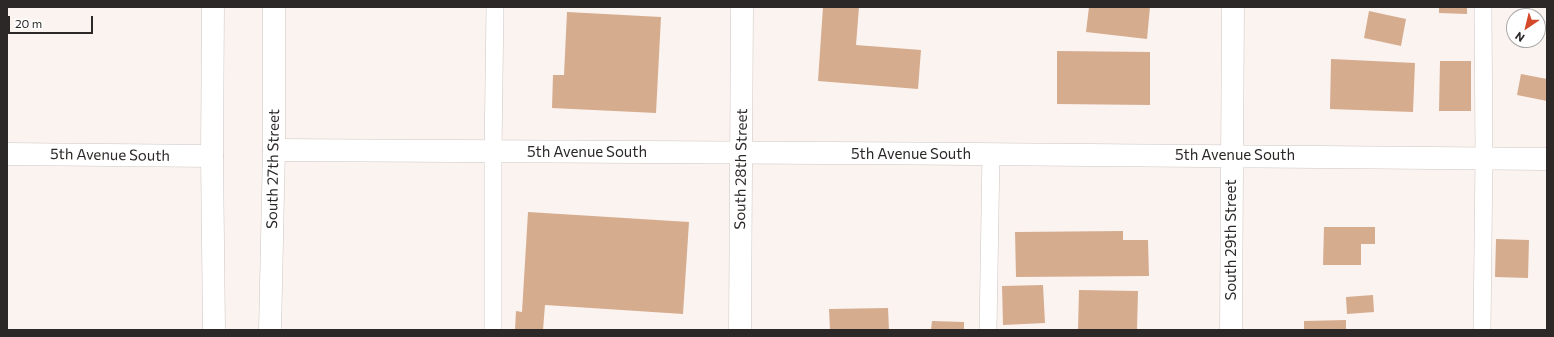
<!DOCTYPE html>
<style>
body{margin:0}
#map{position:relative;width:1554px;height:337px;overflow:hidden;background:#fbf3ef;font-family:Commissioner,sans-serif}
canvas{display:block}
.frame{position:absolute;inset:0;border:8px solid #2b2827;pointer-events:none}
.north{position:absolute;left:1506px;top:8px;width:40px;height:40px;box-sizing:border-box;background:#fff;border:1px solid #aaa9a9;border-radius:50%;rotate:215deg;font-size:11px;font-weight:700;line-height:16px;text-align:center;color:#2b2827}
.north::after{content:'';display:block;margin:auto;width:14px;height:18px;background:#d44929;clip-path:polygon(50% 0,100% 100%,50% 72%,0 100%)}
.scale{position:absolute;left:8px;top:16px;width:85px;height:18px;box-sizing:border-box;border:2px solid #2b2827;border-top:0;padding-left:5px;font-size:12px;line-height:14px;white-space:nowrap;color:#2b2827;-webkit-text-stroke:3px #fff;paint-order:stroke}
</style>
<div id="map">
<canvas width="1554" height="337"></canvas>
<div class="frame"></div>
<div class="north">N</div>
<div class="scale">20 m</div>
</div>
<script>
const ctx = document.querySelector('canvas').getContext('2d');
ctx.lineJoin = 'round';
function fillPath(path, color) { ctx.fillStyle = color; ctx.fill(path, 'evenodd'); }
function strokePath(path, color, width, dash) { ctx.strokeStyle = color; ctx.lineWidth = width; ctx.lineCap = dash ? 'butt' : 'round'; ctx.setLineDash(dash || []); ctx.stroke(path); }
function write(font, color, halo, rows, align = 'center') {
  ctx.font = font + ' Commissioner,sans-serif'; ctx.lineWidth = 4; ctx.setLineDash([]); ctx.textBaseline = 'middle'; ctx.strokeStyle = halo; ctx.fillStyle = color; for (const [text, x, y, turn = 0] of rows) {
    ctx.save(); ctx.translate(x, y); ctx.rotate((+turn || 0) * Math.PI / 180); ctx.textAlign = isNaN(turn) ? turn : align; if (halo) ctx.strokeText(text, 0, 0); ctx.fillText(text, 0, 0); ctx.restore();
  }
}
fillPath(new Path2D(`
 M 823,7 L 859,7 L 856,45 L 921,50 L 918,89 L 818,81 Z
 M 1089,7 L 1150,7 L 1147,39 L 1086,32 Z
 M 1439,7 L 1467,7 L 1467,14 L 1439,13 Z
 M 1369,11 L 1406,19 L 1401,46 L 1364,38 Z
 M 567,12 L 661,17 L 656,113 L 552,108 L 553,75 L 564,75 Z
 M 1057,51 L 1150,52 L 1150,105 L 1057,104 Z
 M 1331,59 L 1415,63 L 1413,112 L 1330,109 Z
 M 1440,61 L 1471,61 L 1471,111 L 1439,111 Z
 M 1521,74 L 1547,79 L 1547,101 L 1517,95 Z
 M 528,212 L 689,222 L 683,314 L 545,305 L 543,330 L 515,330 L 516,311 L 522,312 Z
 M 1324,227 L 1375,227 L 1375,244 L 1361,244 L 1361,265 L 1323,265 Z
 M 1123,231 L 1123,240 L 1148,240 L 1149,276 L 1016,277 L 1015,232 Z
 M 1496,239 L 1529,240 L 1528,278 L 1495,277 Z
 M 1043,285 L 1045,323 L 1003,325 L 1002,286 Z
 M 1079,290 L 1138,291 L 1137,330 L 1078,330 Z
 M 1373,295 L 1374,312 L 1347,314 L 1346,297 Z
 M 888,308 L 889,330 L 830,330 L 829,309 Z
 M 1346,320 L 1346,330 L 1304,330 L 1304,321 Z
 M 932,321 L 964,322 L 964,330 L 931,330 Z`), '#d6ac8f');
const lane = new Path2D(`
 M 493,330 L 493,152 L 495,7
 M 988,330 L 991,154
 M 1482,330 L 1484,158 L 1483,7`);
const street = new Path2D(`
 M 274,150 C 698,153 1123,153 1547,159
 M 7,154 L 212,156
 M 1231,330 L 1233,7`);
const secondary = new Path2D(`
 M 740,330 L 742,7`);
const primary = new Path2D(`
 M 213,7 L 212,156 L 214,330
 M 270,330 L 274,150 L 274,7`);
strokePath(lane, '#cdc6c3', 18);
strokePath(street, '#cdc6c3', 23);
strokePath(secondary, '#cdc6c3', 23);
strokePath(primary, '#cdc6c3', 23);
strokePath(lane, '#fff', 17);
strokePath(street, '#fff', 22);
strokePath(secondary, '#fff', 22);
strokePath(primary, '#fff', 22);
write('15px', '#2b2827', '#fff', [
 ["5th Avenue South",587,152],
 ["5th Avenue South",911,154],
 ["5th Avenue South",110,155,1],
 ["5th Avenue South",1235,155],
 ["South 27th Street",273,169,-89],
 ["South 28th Street",741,169,-89],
 ["South 29th Street",1231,240,-90]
]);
</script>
